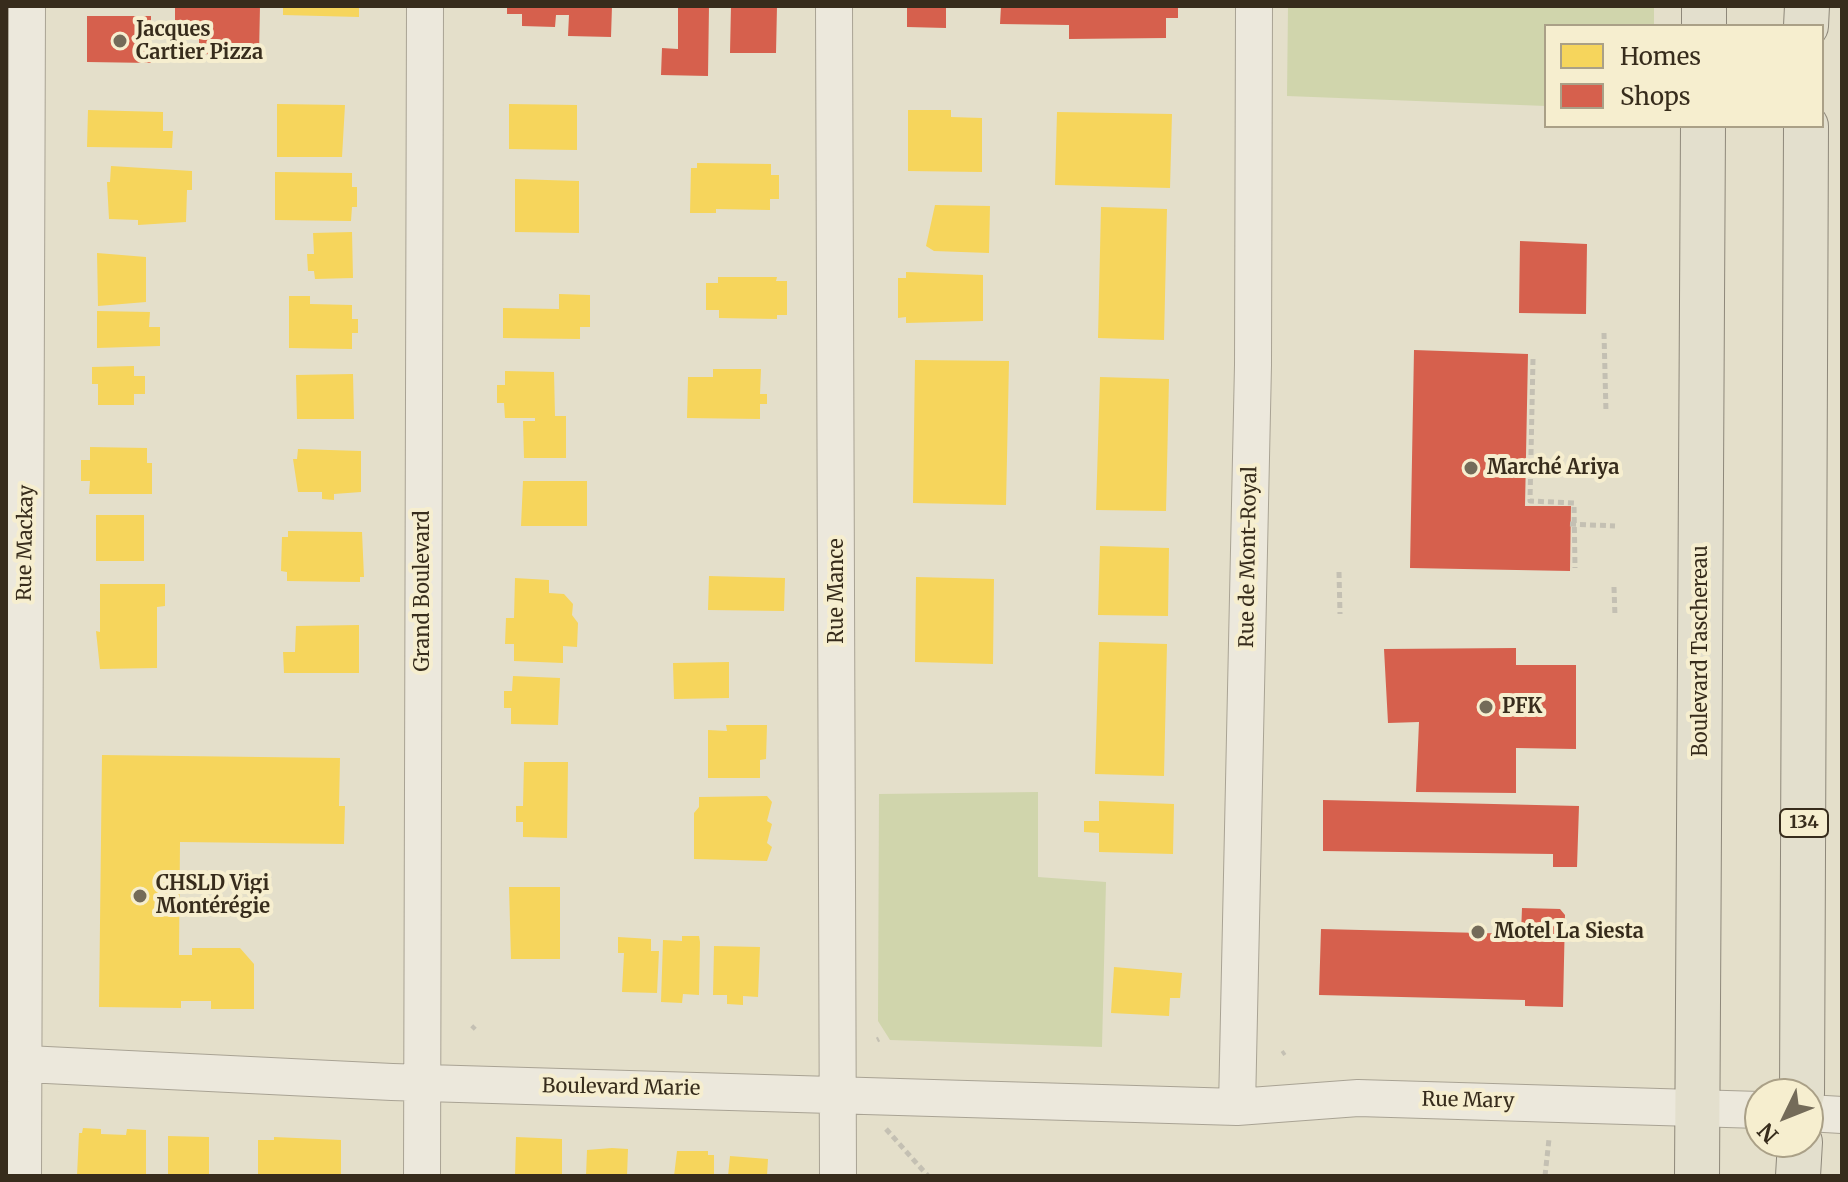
<!DOCTYPE html>
<meta charset="utf-8">
<style>
body{margin:0}
#map{position:relative;width:1848px;height:1182px;overflow:hidden;background:#e4dfca;font-family:Merriweather,serif}
canvas{display:block}
.frame{position:absolute;inset:0;border:8px solid #372c1c;pointer-events:none}
.legend{position:absolute;left:1544px;top:24px;width:280px;height:104px;box-sizing:border-box;background:#f6eecf;border:2px solid #aaa087;margin:0;padding:10px 14px;list-style:none;font-size:24px;color:#372c1c}
.legend li{display:flex;align-items:center;gap:16px;height:40px}
.legend b{width:40px;border:2px solid #aaa087}
.north{position:absolute;left:1744px;top:1078px;width:80px;height:80px;box-sizing:border-box;background:#f6eecf;border:2px solid #aaa087;border-radius:50%;rotate:227deg;font-size:22px;font-weight:700;line-height:32px;text-align:center;color:#372c1c}
.north::after{content:'';display:block;margin:auto;width:28px;height:36px;background:#746b59;clip-path:polygon(50% 0,100% 100%,50% 72%,0 100%)}
</style>
<div id="map">
<canvas width="1848" height="1182"></canvas>
<div class="frame"></div>
<ul class="legend">
<li><b style="height:22px;background:#f6d55c"></b>Homes</li>
<li><b style="height:22px;background:#d6604d"></b>Shops</li>
</ul>
<div class="north">N</div>
</div>
<script>
const ctx = document.querySelector('canvas').getContext('2d');
ctx.lineJoin = 'round';
function fillPath(path, color) { ctx.fillStyle = color; ctx.fill(path, 'evenodd'); }
function strokePath(path, color, width, dash) { ctx.strokeStyle = color; ctx.lineWidth = width; ctx.lineCap = dash ? 'butt' : 'round'; ctx.setLineDash(dash || []); ctx.stroke(path); }
function write(font, color, halo, rows, align = 'center') {
  ctx.font = font + ' Merriweather,serif'; ctx.lineWidth = 8; ctx.setLineDash([]); ctx.textBaseline = 'middle'; ctx.strokeStyle = halo; ctx.fillStyle = color; for (const [text, x, y, turn = 0] of rows) {
    ctx.save(); ctx.translate(x, y); ctx.rotate((+turn || 0) * Math.PI / 180); ctx.textAlign = isNaN(turn) ? turn : align; if (halo) ctx.strokeText(text, 0, 0); ctx.fillText(text, 0, 0); ctx.restore();
  }
}
fillPath(new Path2D(`
 M 1288,6 L 1654,6 L 1654,26 L 1546,26 L 1546,106 L 1287,96 Z
 M 1038,792 L 1038,877 L 1106,882 L 1102,1047 L 890,1040 L 878,1021 L 879,794 Z`), '#d0d5ac');
fillPath(new Path2D(`
 M 283,6 L 359,6 L 359,17 L 283,15 Z
 M 277,104 L 345,105 L 342,157 L 277,157 Z
 M 509,104 L 577,105 L 577,150 L 509,149 Z
 M 88,110 L 163,112 L 163,131 L 173,131 L 172,148 L 87,147 Z
 M 908,110 L 951,110 L 951,117 L 982,118 L 982,172 L 908,171 Z
 M 1057,112 L 1172,114 L 1170,188 L 1055,185 Z
 M 697,163 L 771,164 L 771,175 L 779,175 L 779,199 L 770,199 L 770,210 L 716,209 L 716,213 L 690,213 L 691,168 L 697,168 Z
 M 111,166 L 192,171 L 192,190 L 187,190 L 186,222 L 138,225 L 138,220 L 109,219 L 107,182 L 110,182 Z
 M 275,172 L 352,173 L 352,187 L 357,187 L 357,207 L 352,207 L 351,221 L 275,220 Z
 M 515,179 L 579,181 L 579,233 L 515,232 Z
 M 935,205 L 990,206 L 989,253 L 934,251 L 926,246 Z
 M 1101,207 L 1167,209 L 1164,340 L 1098,338 Z
 M 352,232 L 353,278 L 315,279 L 314,271 L 308,271 L 307,254 L 314,254 L 313,233 Z
 M 97,253 L 146,257 L 146,302 L 98,306 Z
 M 906,272 L 983,275 L 983,321 L 906,323 L 906,317 L 898,318 L 898,278 L 906,278 Z
 M 718,277 L 777,277 L 776,281 L 787,281 L 787,315 L 777,315 L 777,319 L 719,318 L 719,310 L 706,310 L 706,283 L 718,283 Z
 M 559,294 L 590,295 L 590,327 L 580,327 L 580,339 L 503,338 L 503,308 L 559,309 Z
 M 289,296 L 310,296 L 310,304 L 352,305 L 352,319 L 358,319 L 358,333 L 352,333 L 352,349 L 289,348 Z
 M 97,311 L 150,312 L 149,327 L 160,327 L 160,346 L 97,348 Z
 M 915,360 L 1009,361 L 1006,505 L 913,503 Z
 M 134,366 L 134,376 L 145,376 L 145,394 L 134,394 L 134,405 L 98,405 L 98,384 L 92,384 L 92,367 Z
 M 713,369 L 761,369 L 760,394 L 767,394 L 767,404 L 760,404 L 760,419 L 687,418 L 688,377 L 713,377 Z
 M 505,371 L 554,372 L 555,416 L 566,416 L 566,458 L 524,458 L 523,421 L 535,421 L 535,418 L 505,418 L 504,403 L 497,403 L 497,385 L 505,385 Z
 M 353,374 L 354,419 L 297,419 L 296,375 Z
 M 1100,377 L 1169,379 L 1166,511 L 1096,510 Z
 M 90,447 L 147,448 L 147,463 L 152,463 L 152,494 L 89,494 L 90,481 L 81,481 L 81,460 L 90,460 Z
 M 298,449 L 361,451 L 361,492 L 334,494 L 334,500 L 322,499 L 322,492 L 298,492 L 293,459 L 297,459 Z
 M 523,481 L 587,481 L 587,526 L 521,526 Z
 M 96,515 L 144,515 L 144,561 L 96,561 Z
 M 288,531 L 362,532 L 364,577 L 360,577 L 360,582 L 287,581 L 287,572 L 281,571 L 282,537 L 288,537 Z
 M 1100,546 L 1169,548 L 1168,616 L 1098,615 Z
 M 709,576 L 785,578 L 784,611 L 708,610 Z
 M 916,577 L 994,579 L 993,664 L 915,662 Z
 M 515,578 L 549,580 L 549,593 L 564,594 L 573,604 L 572,615 L 578,623 L 577,647 L 563,646 L 563,663 L 514,661 L 514,644 L 505,644 L 506,618 L 514,618 Z
 M 100,584 L 165,584 L 165,606 L 157,607 L 157,668 L 100,669 L 96,631 L 100,632 Z
 M 359,625 L 359,673 L 284,673 L 283,652 L 295,652 L 296,626 Z
 M 1099,642 L 1167,644 L 1164,776 L 1095,774 Z
 M 729,662 L 729,698 L 674,699 L 673,663 Z
 M 513,676 L 560,678 L 558,725 L 511,724 L 511,708 L 504,708 L 504,691 L 512,691 Z
 M 726,725 L 767,725 L 766,759 L 760,760 L 760,778 L 708,778 L 708,730 L 727,731 Z
 M 102,755 L 340,758 L 339,806 L 345,806 L 344,844 L 180,842 L 179,955 L 192,955 L 192,948 L 240,948 L 254,964 L 254,1009 L 211,1009 L 211,1001 L 181,1001 L 181,1008 L 99,1007 Z
 M 524,762 L 568,762 L 567,838 L 523,837 L 523,822 L 516,822 L 516,806 L 523,806 Z
 M 767,796 L 772,802 L 767,821 L 772,824 L 767,843 L 772,847 L 767,861 L 694,859 L 694,813 L 699,807 L 699,797 Z
 M 1099,801 L 1174,804 L 1173,854 L 1099,852 L 1099,833 L 1084,832 L 1084,821 L 1099,821 Z
 M 509,887 L 560,887 L 560,959 L 511,959 Z
 M 682,936 L 699,936 L 700,942 L 699,995 L 683,994 L 682,1003 L 661,1002 L 663,940 L 682,941 Z
 M 618,937 L 651,939 L 651,951 L 659,951 L 657,993 L 622,992 L 624,953 L 618,953 Z
 M 714,946 L 760,947 L 758,997 L 743,996 L 743,1005 L 727,1004 L 727,995 L 713,995 Z
 M 1114,967 L 1182,973 L 1180,998 L 1170,998 L 1169,1016 L 1111,1013 Z
 M 83,1128 L 101,1129 L 101,1134 L 126,1135 L 127,1129 L 146,1130 L 146,1176 L 77,1176 L 79,1133 L 82,1133 Z
 M 168,1136 L 209,1137 L 209,1176 L 168,1176 Z
 M 274,1137 L 341,1140 L 341,1176 L 258,1176 L 258,1140 L 274,1140 Z
 M 516,1137 L 562,1139 L 562,1176 L 515,1176 Z
 M 612,1148 L 628,1149 L 627,1176 L 586,1176 L 587,1150 Z
 M 677,1151 L 708,1151 L 708,1155 L 714,1155 L 714,1176 L 674,1176 Z
 M 730,1156 L 768,1159 L 767,1176 L 728,1176 Z`), '#f6d55c');
fillPath(new Path2D(`
 M 175,6 L 260,6 L 259,55 L 199,54 L 199,31 L 175,31 Z
 M 507,6 L 612,6 L 611,37 L 568,36 L 569,15 L 556,15 L 555,27 L 522,26 L 522,14 L 507,14 Z
 M 678,6 L 709,6 L 708,76 L 661,75 L 662,48 L 678,49 Z
 M 731,6 L 777,6 L 776,53 L 730,53 Z
 M 907,6 L 946,6 L 946,28 L 907,27 Z
 M 1001,6 L 1178,6 L 1178,18 L 1166,18 L 1166,38 L 1069,39 L 1069,25 L 1000,24 Z
 M 87,16 L 151,16 L 151,63 L 87,62 Z
 M 1520,241 L 1587,244 L 1586,314 L 1519,313 Z
 M 1414,350 L 1528,354 L 1525,506 L 1571,506 L 1570,571 L 1410,568 Z
 M 1516,648 L 1516,665 L 1576,665 L 1576,749 L 1516,748 L 1516,793 L 1416,792 L 1419,722 L 1388,723 L 1384,649 Z
 M 1323,800 L 1579,806 L 1577,867 L 1553,867 L 1553,854 L 1323,851 Z
 M 1522,908 L 1560,909 L 1565,915 L 1563,1007 L 1525,1006 L 1525,1000 L 1319,995 L 1321,929 L 1521,934 Z`), '#d6604d');
const street = new Path2D(`
 M 834,6 L 838,1176
 M 6,1063 L 392,1082 L 1237,1107 L 1358,1098 L 1760,1110
 M 1237,1107 L 1253,365 L 1254,6
 M 1808,1113 L 1842,1115
 M 23,1176 L 27,6
 M 422,1176 L 425,6`);
const primary = new Path2D(`
 M 1704,26 L 1704,6
 M 1806,26 L 1807,6
 M 1802,1094 L 1806,126
 M 1697,1176 L 1703,126
 M 1798,1176 L 1800,1142`);
strokePath(street, '#a9a394', 38);
strokePath(primary, '#8e887a', 46);
strokePath(new Path2D(`
 M 1604,333 L 1606,412
 M 1533,359 L 1530,501 L 1574,503 L 1575,568
 M 1570,524 L 1615,526
 M 1339,572 L 1340,614
 M 1614,587 L 1615,617
 M 472,1029 L 475,1026
 M 877,1040 L 879,1039
 M 1282,1054 L 1285,1052
 M 886,1129 L 928,1176
 M 1545,1176 L 1549,1139`), '#c4c0b3', 5, [6, 4]);
strokePath(street, '#ece8dc', 36);
strokePath(primary, '#e3dfcd', 44);
for (const [x, y, r, color] of [
 [120,41,8,"#746b59"],
 [1471,468,8,"#746b59"],
 [1486,707,8,"#746b59"],
 [140,896,8,"#746b59"],
 [1478,932,8,"#746b59"]
]) { const dot = new Path2D(); dot.arc(x, y, r, 0, 2 * Math.PI); ctx.fillStyle = color; ctx.fill(dot); strokePath(dot, '#f6eecf', 3); }
for (const [x, y, w] of [
 [1804,823,48]
]) { const box = new Path2D(); box.roundRect(x - w / 2, y - 14, w, 28, 6); ctx.fillStyle = '#f6eecf'; ctx.fill(box); strokePath(box, '#372c1c', 2); }
write('bold 18px', '#372c1c', null, [
 ["134",1804,823]
]);
write('bold 20px', '#372c1c', '#f6eecf', [
 ["Jacques",136,30],
 ["Cartier Pizza",136,53],
 ["Marché Ariya",1487,468],
 ["PFK",1502,707],
 ["CHSLD Vigi",156,884],
 ["Montérégie",156,907],
 ["Motel La Siesta",1494,932]
], 'left');
write('20px', '#372c1c', '#f6eecf', [
 ["Rue Mackay",26,543,-89],
 ["Rue de Mont-Royal",1249,557,-89],
 ["Grand Boulevard",423,591,-90],
 ["Rue Mance",837,591,-90],
 ["Boulevard Taschereau",1701,651,-90],
 ["Boulevard Marie",621,1088,1],
 ["Rue Mary",1468,1101,1]
]);
</script>
